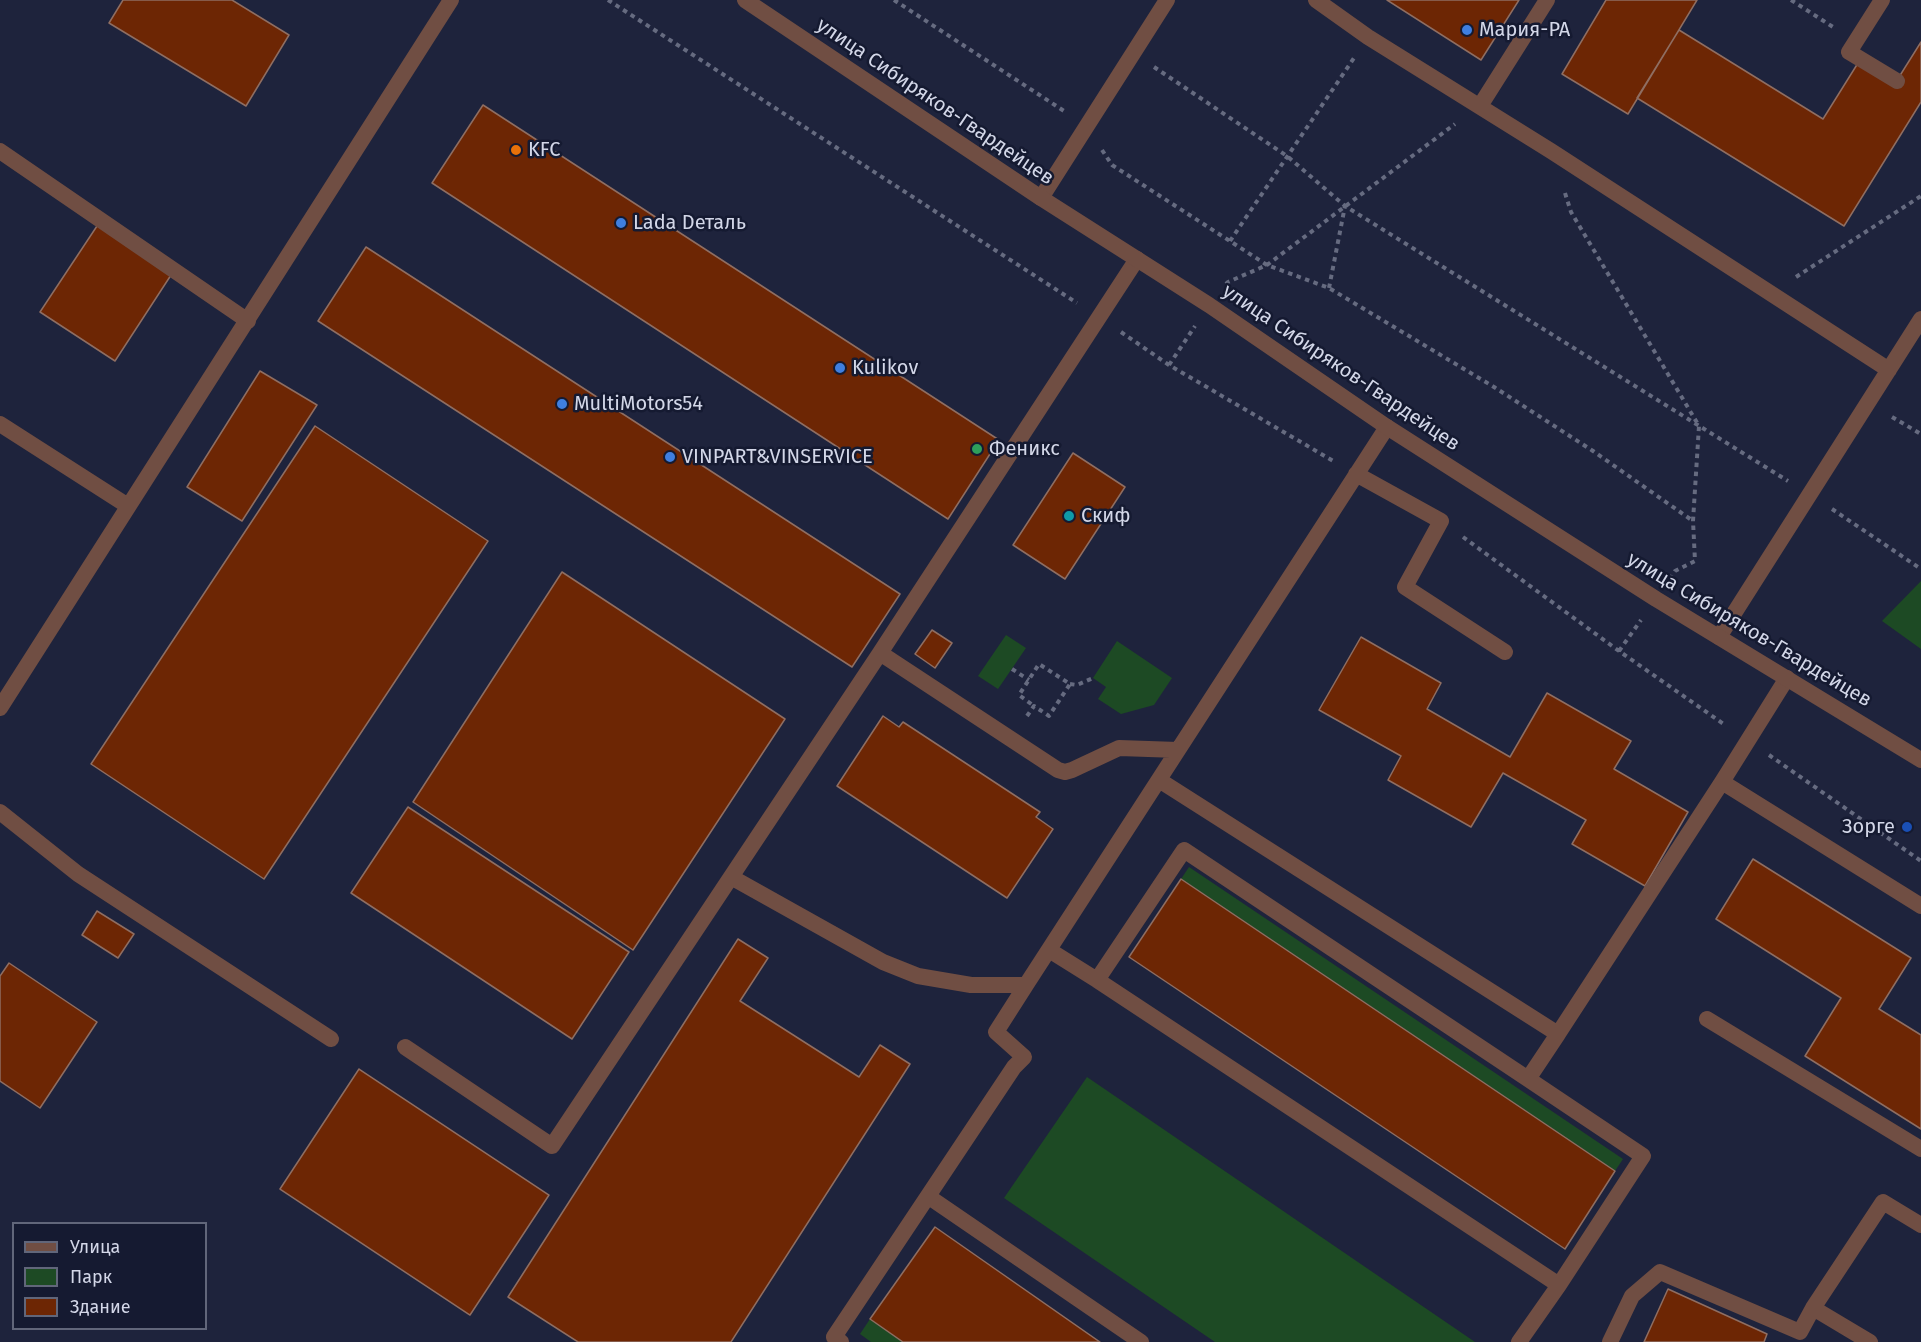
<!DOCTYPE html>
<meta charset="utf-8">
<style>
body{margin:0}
#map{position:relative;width:1921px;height:1342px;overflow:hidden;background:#1e233c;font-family:"Fira Sans",sans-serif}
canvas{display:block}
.legend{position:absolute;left:12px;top:1222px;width:195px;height:108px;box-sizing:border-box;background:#151a31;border:2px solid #61667a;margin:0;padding:8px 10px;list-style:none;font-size:18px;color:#d3d7e8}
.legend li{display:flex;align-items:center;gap:12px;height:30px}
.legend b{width:30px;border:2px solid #61667a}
</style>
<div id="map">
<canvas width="1921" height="1342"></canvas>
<ul class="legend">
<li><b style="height:8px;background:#704e43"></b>Улица</li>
<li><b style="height:16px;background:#1d4a24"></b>Парк</li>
<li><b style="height:16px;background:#6d2604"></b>Здание</li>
</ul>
</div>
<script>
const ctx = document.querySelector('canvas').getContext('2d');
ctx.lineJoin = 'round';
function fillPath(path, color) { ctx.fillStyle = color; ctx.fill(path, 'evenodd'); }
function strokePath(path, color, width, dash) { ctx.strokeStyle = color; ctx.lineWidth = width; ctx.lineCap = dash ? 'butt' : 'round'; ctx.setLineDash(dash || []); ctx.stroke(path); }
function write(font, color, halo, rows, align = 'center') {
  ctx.font = font + ' "Fira Sans",sans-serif'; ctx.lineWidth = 5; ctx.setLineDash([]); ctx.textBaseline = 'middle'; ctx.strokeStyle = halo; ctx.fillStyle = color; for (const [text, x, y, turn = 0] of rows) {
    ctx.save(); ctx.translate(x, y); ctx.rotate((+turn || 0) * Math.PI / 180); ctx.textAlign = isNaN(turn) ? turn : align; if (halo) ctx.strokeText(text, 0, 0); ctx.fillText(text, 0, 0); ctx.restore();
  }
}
fillPath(new Path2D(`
 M 1921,581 L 1921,649 L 1882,621 Z
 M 1006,635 L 1026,648 L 998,689 L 978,676 Z
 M 1117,641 L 1172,678 L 1154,705 L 1121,714 L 1098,699 L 1106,687 L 1093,678 Z
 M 1189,867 L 1623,1159 L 1615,1171 L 1181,879 Z
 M 1087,1077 L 1475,1342 L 1215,1342 L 1004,1198 Z
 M 870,1319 L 903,1342 L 871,1342 L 860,1334 Z`), '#1d4a24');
const building = new Path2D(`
 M 123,0 L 232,0 L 289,35 L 246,106 L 109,23 Z
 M 1387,0 L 1519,0 L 1481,60 Z
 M 1606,0 L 1697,0 L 1628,114 L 1562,74 Z
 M 1679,30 L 1823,119 L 1858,63 L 1894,85 L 1921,42 L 1921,102 L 1844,226 L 1637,98 Z
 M 483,105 L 999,440 L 948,519 L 432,183 Z
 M 99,223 L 173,272 L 115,361 L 40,312 Z
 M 366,247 L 900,594 L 852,667 L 318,321 Z
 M 260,371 L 317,405 L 242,521 L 187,487 Z
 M 315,426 L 488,541 L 264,879 L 91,764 Z
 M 1073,453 L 1125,487 L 1065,579 L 1013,545 Z
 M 562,572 L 785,719 L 633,950 L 413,802 Z
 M 932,630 L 952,643 L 935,668 L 915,654 Z
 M 1361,637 L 1441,683 L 1427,709 L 1510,757 L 1547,693 L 1631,741 L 1614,769 L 1688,812 L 1645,886 L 1572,844 L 1586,820 L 1503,773 L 1471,827 L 1388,780 L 1401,756 L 1319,710 Z
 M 883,716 L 899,727 L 903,722 L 1040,812 L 1036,817 L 1053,829 L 1007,898 L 837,786 Z
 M 408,807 L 629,952 L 572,1039 L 351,893 Z
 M 1753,859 L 1911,958 L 1879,1009 L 1921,1035 L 1921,1129 L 1805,1056 L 1841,998 L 1716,919 Z
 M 1181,879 L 1615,1171 L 1565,1249 L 1129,957 Z
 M 97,911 L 134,934 L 118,958 L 82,935 Z
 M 738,939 L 768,958 L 740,1001 L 859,1077 L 880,1045 L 910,1064 L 731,1342 L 578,1342 L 508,1297 Z
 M 9,963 L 97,1022 L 40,1108 L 0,1081 L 0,976 Z
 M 359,1069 L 549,1195 L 470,1315 L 280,1189 Z
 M 935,1227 L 1100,1342 L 903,1342 L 870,1319 Z
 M 1668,1289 L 1767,1334 L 1764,1342 L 1644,1342 Z`);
fillPath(building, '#6d2604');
strokePath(building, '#8f6e62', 1.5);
strokePath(new Path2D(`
 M 608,0 L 1077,303
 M 894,0 L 1064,111
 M 1791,0 L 1833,27
 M 1154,67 L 1287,156 L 1345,206 L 1788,481
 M 1102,150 L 1112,165 L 1267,265 L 1329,288 L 1494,387 L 1593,451 L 1693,521
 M 1565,193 L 1571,212 L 1699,426 L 1693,521 L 1695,561 L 1675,571 L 1671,577
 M 1230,241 L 1354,58
 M 1796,277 L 1921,196
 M 1226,284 L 1228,282 L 1267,265 L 1455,124
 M 1329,288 L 1345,206
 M 1121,332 L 1169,365 L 1335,462
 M 1169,365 L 1195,326
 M 1892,417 L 1921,434
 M 1832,509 L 1921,569
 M 1463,537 L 1619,651 L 1725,725
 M 1619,651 L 1641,620
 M 1012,669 L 1029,680
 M 1070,684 L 1077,685 L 1093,678
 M 1027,716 L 1034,706 L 1049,716 L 1070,684 L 1039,664 L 1019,695 L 1034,706
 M 1769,755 L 1921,861`), '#666b80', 4, [4.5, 4.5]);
strokePath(new Path2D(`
 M 1316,0 L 1368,37 L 1551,151 L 1889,370
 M 1882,0 L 1849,52 L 1897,81
 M 1480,106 L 1547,0
 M 0,151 L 248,321
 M 1041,198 L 1167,0
 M 0,424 L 128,506
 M 1356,474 L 1441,521 L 1405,587 L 1505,652
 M 1719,637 L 1921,319
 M 880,653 L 1058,770 L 1065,772 L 1072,770 L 1119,748 L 1178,750
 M 0,708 L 451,0
 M 1159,780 L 1558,1034 L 1722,782 L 1787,678
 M 1722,782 L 1921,906
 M 0,812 L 78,874 L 331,1039
 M 731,877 L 883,962 L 918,976 L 971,985 L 1026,985 L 996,1032 L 1024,1057 L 1014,1067 L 834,1337 L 841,1342
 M 1049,950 L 1097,980
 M 1026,985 L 1387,427
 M 1707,1019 L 1921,1149
 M 405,1047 L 552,1146 L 880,653 L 1137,259
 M 1528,1079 L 1643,1156 L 1559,1285 L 1097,980 L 1184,850 L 1528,1079 L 1558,1034
 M 929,1197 L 1141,1342
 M 1813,1308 L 1870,1342
 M 1519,1342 L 1559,1285
 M 1610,1342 L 1632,1296 L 1660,1272 L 1800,1332 L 1813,1308 L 1883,1202 L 1921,1225`), '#704e43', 16);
strokePath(new Path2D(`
 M 745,0 L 1041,198 L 1209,305 L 1387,427 L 1656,599 L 1921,760`), '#704e43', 16);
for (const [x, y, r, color] of [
 [1467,30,6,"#3f7fe0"],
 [516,150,6,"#e8710a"],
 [621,223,6,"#3f7fe0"],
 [840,368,6,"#3f7fe0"],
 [562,404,6,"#3f7fe0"],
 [977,449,6,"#2e9e5b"],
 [670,457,6,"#3f7fe0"],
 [1069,516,6,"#0f9aa8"],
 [1907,827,6,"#1a4fb4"]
]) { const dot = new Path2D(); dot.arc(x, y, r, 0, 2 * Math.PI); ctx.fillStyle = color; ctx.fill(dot); strokePath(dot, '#151a31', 2); }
write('20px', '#d3d7e8', '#151a31', [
 ["Мария-РА",1479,30],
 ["KFC",528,150],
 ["Lada Dеталь",633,223],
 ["Kulikov",852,368],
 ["MultiMotors54",574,404],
 ["Феникс",989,449],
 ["VINPART&VINSERVICE",682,457],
 ["Скиф",1081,516],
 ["Зорге",1895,827,"right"]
], 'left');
write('20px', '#d3d7e8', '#151a31', [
 ["улица Сибиряков-Гвардейцев",935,102,34],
 ["улица Сибиряков-Гвардейцев",1341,368,34],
 ["улица Сибиряков-Гвардейцев",1749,630,31]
]);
</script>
